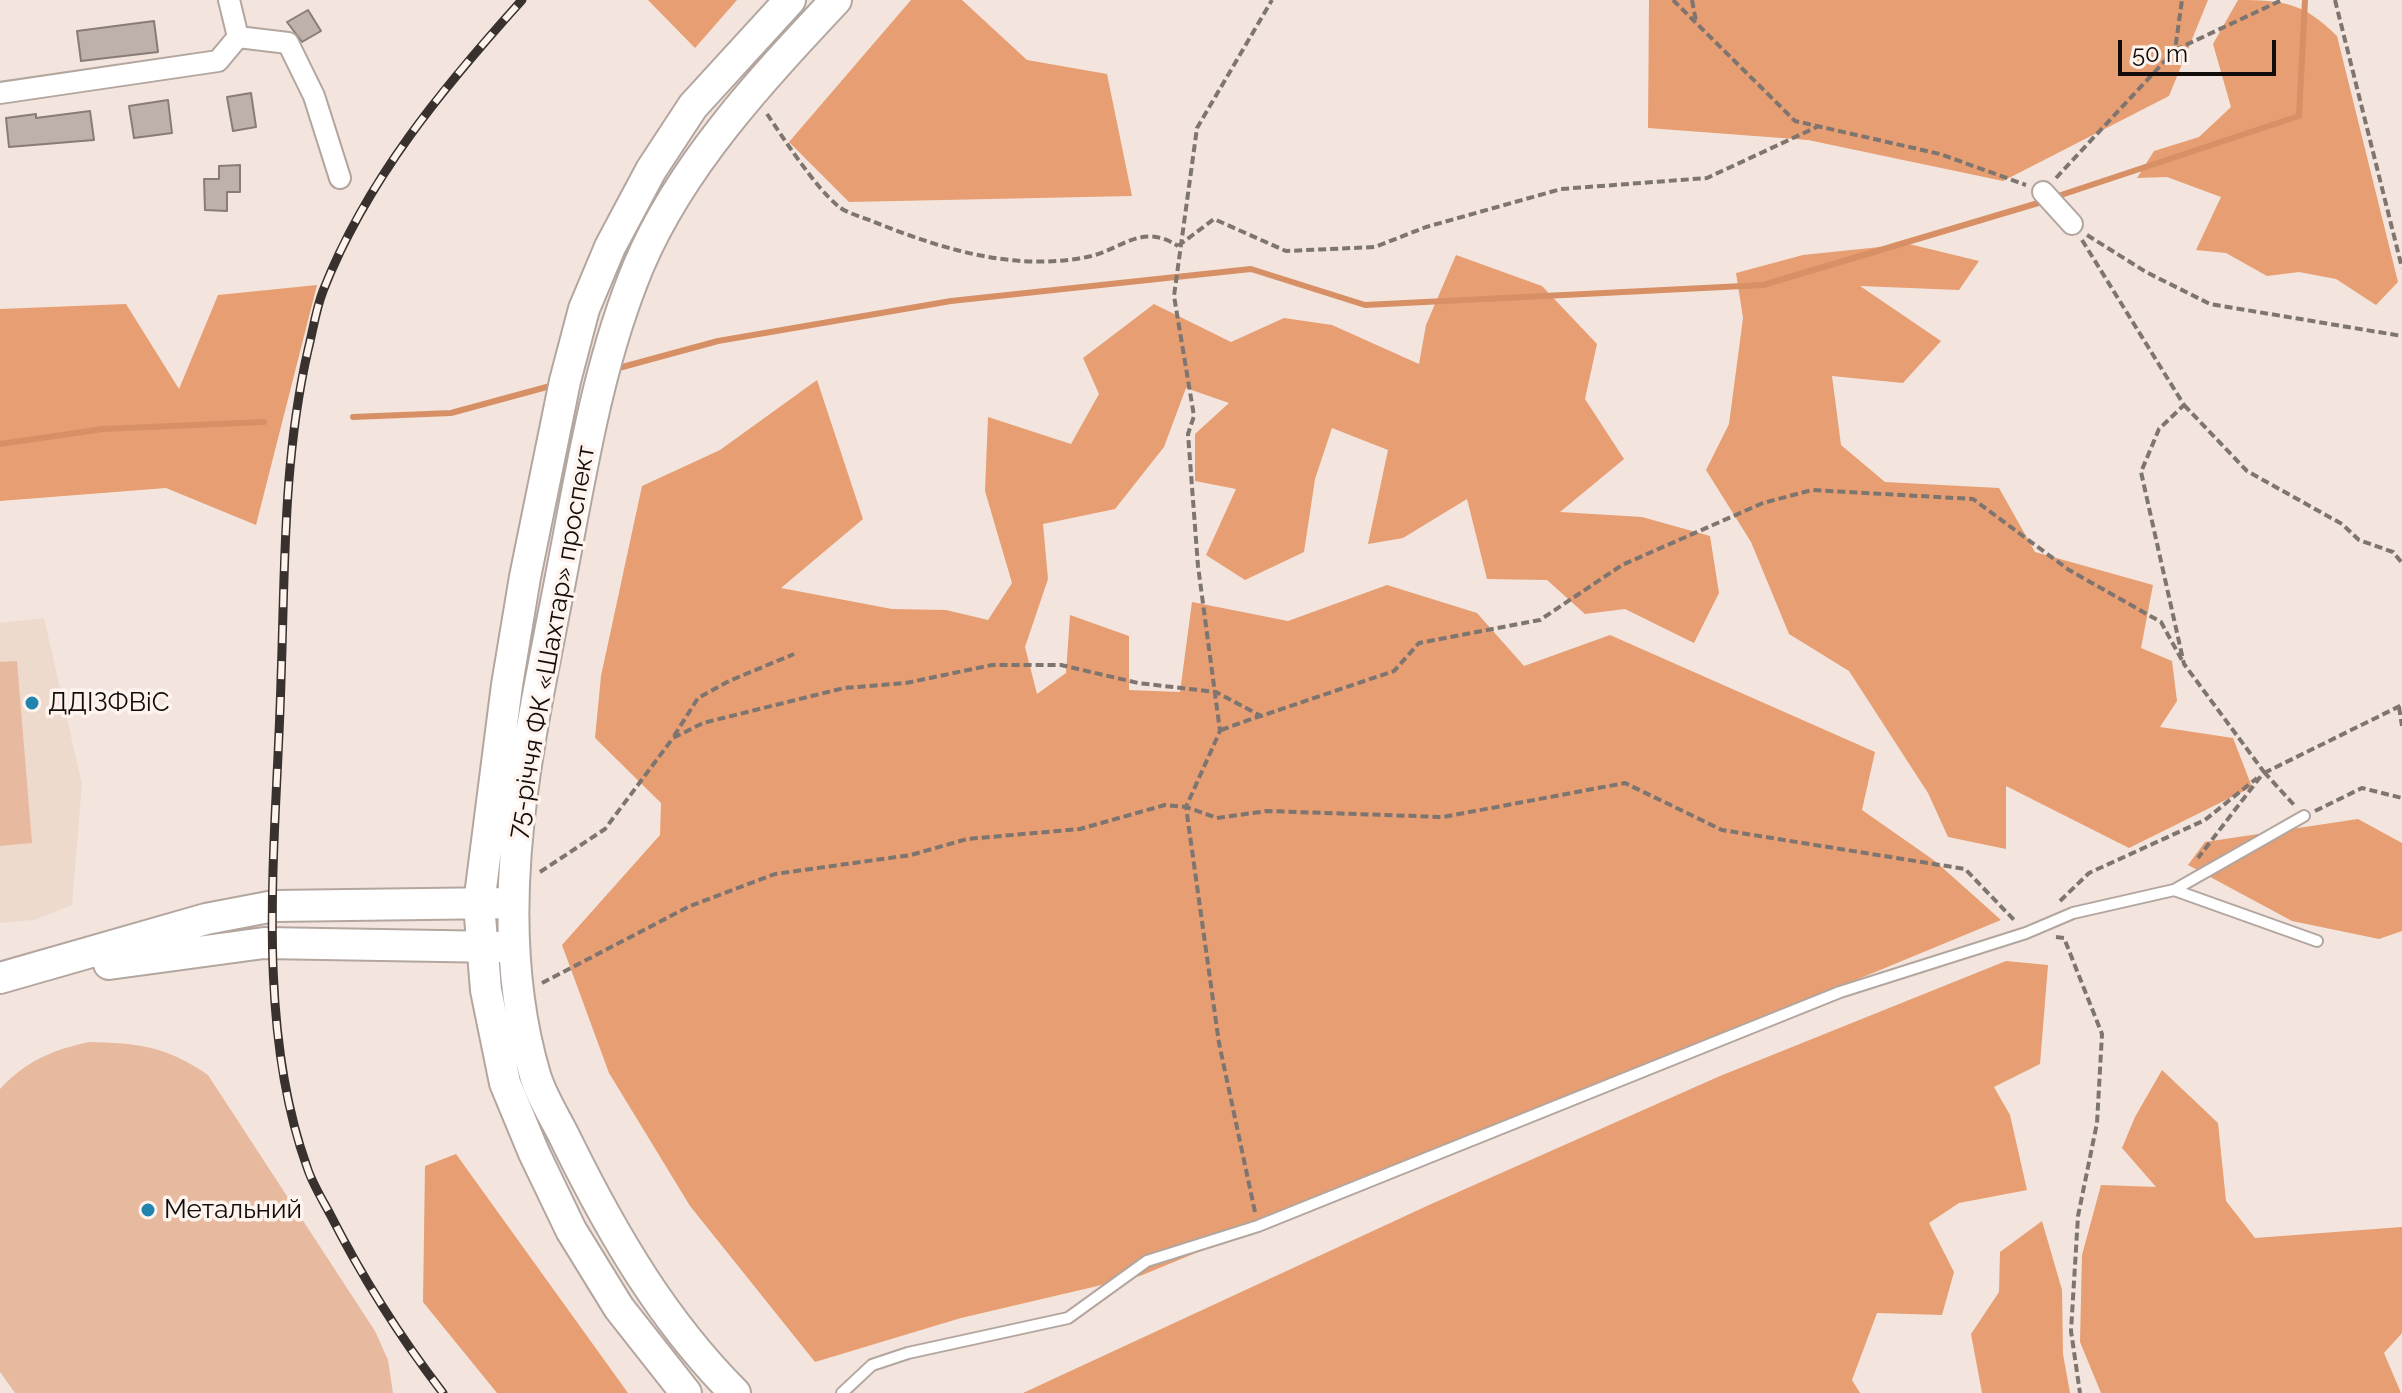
<!DOCTYPE html>
<meta charset="utf-8">
<style>
body{margin:0}
#map{position:relative;width:2402px;height:1393px;overflow:hidden;background:#f3e5dd;font-family:Raleway,sans-serif}
canvas{display:block}
.scale{position:absolute;left:2118px;top:40px;width:158px;height:36px;box-sizing:border-box;border:4px solid #120d0b;border-top:0;padding-left:10px;font-size:24px;line-height:28px;white-space:nowrap;color:#120d0b;-webkit-text-stroke:6px #fef3ed;paint-order:stroke}
</style>
<div id="map">
<canvas width="2402" height="1393"></canvas>
<div class="scale">50 m</div>
</div>
<script>
const ctx = document.querySelector('canvas').getContext('2d');
ctx.lineJoin = 'round';
function fillPath(path, color) { ctx.fillStyle = color; ctx.fill(path, 'evenodd'); }
function strokePath(path, color, width, dash) { ctx.strokeStyle = color; ctx.lineWidth = width; ctx.lineCap = dash ? 'butt' : 'round'; ctx.setLineDash(dash || []); ctx.stroke(path); }
function write(font, color, halo, rows, align = 'center') {
  ctx.font = font + ' Raleway,sans-serif'; ctx.lineWidth = 7; ctx.setLineDash([]); ctx.textBaseline = 'middle'; ctx.strokeStyle = halo; ctx.fillStyle = color; for (const [text, x, y, turn = 0] of rows) {
    ctx.save(); ctx.translate(x, y); ctx.rotate((+turn || 0) * Math.PI / 180); ctx.textAlign = isNaN(turn) ? turn : align; if (halo) ctx.strokeText(text, 0, 0); ctx.fillText(text, 0, 0); ctx.restore();
  }
}
fillPath(new Path2D(`
 M 44,618 L 82,784 L 72,905 L 34,920 L 0,923 L 0,623 Z`), '#eed9cd');
fillPath(new Path2D(`
 M 17,661 L 32,843 L 0,846 L 0,662 Z
 M 89,1042 C 138,1043 166,1046 208,1075 L 375,1331 L 388,1360 L 393,1393 L 15,1393 L 0,1372 L 0,1089 C 26,1061 52,1050 89,1042 Z`), '#e7baa0');
fillPath(new Path2D(`
 M 648,0 L 737,0 L 695,48 Z
 M 911,0 L 962,0 L 1027,60 L 1107,74 L 1132,196 L 849,202 L 789,142 Z
 M 1649,0 L 2208,0 L 2169,96 L 2003,181 L 1808,140 L 1648,128 Z
 M 2238,0 C 2284,0 2304,3 2337,36 L 2398,282 L 2376,305 L 2336,279 L 2299,272 L 2267,276 L 2226,253 L 2196,250 L 2221,197 L 2167,177 L 2137,178 L 2154,151 L 2199,137 L 2231,107 L 2213,44 Z
 M 1909,244 L 1979,261 L 1959,290 L 1860,286 L 1941,341 L 1903,383 L 1832,376 L 1841,445 L 1885,482 L 1999,488 L 2035,552 L 2153,585 L 2141,648 L 2172,661 L 2177,701 L 2160,727 L 2233,738 L 2252,787 L 2129,848 L 2006,786 L 2006,849 L 1948,837 L 1928,793 L 1849,671 L 1789,634 L 1751,542 L 1706,470 L 1729,424 L 1743,318 L 1736,273 L 1803,255 Z
 M 1456,255 L 1542,286 L 1597,344 L 1585,399 L 1624,459 L 1560,512 L 1642,517 L 1710,536 L 1719,593 L 1694,643 L 1625,609 L 1585,614 L 1547,580 L 1487,579 L 1467,499 L 1403,538 L 1368,544 L 1388,450 L 1332,428 L 1315,479 L 1304,552 L 1245,580 L 1206,555 L 1236,489 L 1195,481 L 1195,434 L 1229,403 L 1186,388 L 1164,447 L 1115,509 L 1043,524 L 1048,579 L 1025,647 L 1037,694 L 1066,673 L 1070,615 L 1129,636 L 1129,690 L 1180,692 L 1192,602 L 1288,621 L 1387,585 L 1477,613 L 1524,666 L 1610,635 L 1875,752 L 1862,810 L 1935,861 L 2001,920 L 1140,1276 L 961,1318 L 815,1362 L 690,1206 L 609,1073 L 562,945 L 660,835 L 661,803 L 595,738 L 601,676 L 642,486 L 720,450 L 817,380 L 863,519 L 781,588 L 892,609 L 946,610 L 988,620 L 1012,583 L 985,491 L 988,417 L 1071,444 L 1099,394 L 1083,358 L 1154,304 L 1231,342 L 1284,318 L 1332,325 L 1419,364 L 1426,325 Z
 M 317,285 L 256,525 L 166,488 L 0,501 L 0,309 L 126,304 L 179,389 L 218,295 Z
 M 2358,819 L 2402,843 L 2402,931 L 2379,939 L 2292,921 L 2188,865 L 2205,842 Z
 M 2006,961 L 2048,965 L 2040,1064 L 1994,1087 L 2010,1115 L 2027,1190 L 1959,1203 L 1929,1223 L 1954,1272 L 1942,1315 L 1877,1313 L 1852,1380 L 1860,1393 L 1023,1393 L 1429,1205 L 1720,1076 Z
 M 2162,1070 L 2218,1123 L 2226,1201 L 2255,1238 L 2402,1227 L 2402,1333 L 2384,1353 L 2401,1393 L 2101,1393 L 2080,1342 L 2082,1255 L 2101,1185 L 2156,1187 L 2122,1148 L 2135,1117 Z
 M 456,1154 L 628,1393 L 497,1393 L 423,1302 L 425,1166 Z
 M 2042,1221 L 2062,1290 L 2063,1354 L 2070,1393 L 1982,1393 L 1971,1334 L 1999,1292 L 2000,1252 Z`), '#e69e72');
strokePath(new Path2D(`
 M 2055,197 L 2299,116 L 2305,0
 M 615,369 L 718,341 L 951,301 L 1251,269 L 1365,305 L 1763,285 L 2045,201
 M 353,417 L 451,413 L 554,385
 M 0,444 L 103,429 L 264,422`), '#d79065', 6);
const building = new Path2D(`
 M 308,10 L 321,31 L 302,42 L 287,22 Z
 M 154,21 L 158,52 L 81,61 L 77,31 Z
 M 251,93 L 256,127 L 233,131 L 227,97 Z
 M 168,100 L 172,133 L 134,138 L 129,106 Z
 M 90,111 L 94,140 L 9,147 L 6,118 L 36,114 L 36,118 Z
 M 240,165 L 240,192 L 227,192 L 227,211 L 205,210 L 204,179 L 219,179 L 219,166 Z`);
fillPath(building, '#beb1aa');
strokePath(building, '#887c75', 2);
const lane = new Path2D(`
 M 2174,890 L 2304,816
 M 842,1393 L 872,1365 L 908,1353 L 1068,1318 L 1147,1261 L 1258,1226 L 1840,992 L 2026,933 L 2073,913 L 2174,890 L 2317,941`);
const street = new Path2D(`
 M 229,0 L 238,37
 M 0,93 L 218,61 L 238,37 L 288,43 L 314,96 L 340,178
 M 2043,192 L 2072,224`);
const secondary = new Path2D(`
 M 109,964 L 264,943 L 499,947
 M 0,978 L 206,919 L 274,906 L 500,903
 M 686,1393 L 619,1308 L 571,1230 L 534,1153 L 505,1083 L 486,990 L 479,904 L 507,685 L 525,577 L 565,381 L 584,309 L 610,247 L 651,170 L 693,106 L 790,0
 M 735,1393 C 663,1321 613,1235 568,1144 C 558,1122 542,1099 535,1075 C 486,909 531,735 562,571 C 582,468 598,363 639,265 C 682,164 762,79 836,0`);
strokePath(lane, '#b3a69f', 14);
strokePath(street, '#b3a69f', 24);
strokePath(secondary, '#b3a69f', 34);
strokePath(new Path2D(`
 M 1673,0 L 1795,121 L 1940,154 L 2026,185
 M 1692,0 L 1696,21
 M 2335,0 L 2402,268
 M 2175,50 L 2282,0
 M 767,114 C 784,139 815,187 838,206 C 846,213 862,217 872,221 C 938,248 1014,272 1087,257 C 1122,250 1141,222 1178,246
 M 2056,178 L 2175,50 L 2182,0
 M 2087,235 L 2146,272 L 2210,304 L 2402,336
 M 2082,240 L 2184,405 L 2159,429 L 2141,472 L 2184,664 L 2264,772 L 2198,858
 M 1178,246 L 1214,219 L 1286,251 L 1375,247 L 1426,227 L 1561,189 L 1707,178 L 1819,126
 M 2184,405 L 2247,471 L 2342,524 L 2359,540 L 2393,552 L 2402,563
 M 2399,707 L 2402,726
 M 1221,730 L 1260,716
 M 674,736 L 698,698 L 729,681 L 794,654
 M 2264,772 L 2295,806
 M 2264,773 L 2402,705
 M 2315,811 L 2362,788 L 2402,798
 M 540,872 L 605,829 L 673,738 L 703,723 L 844,688 L 906,683 L 992,665 L 1061,665 L 1138,683 L 1216,692 L 1261,716 L 1394,671 L 1419,643 L 1540,620 L 1622,565 L 1763,503 L 1812,490 L 1973,499 L 2069,570 L 2161,622 L 2184,664
 M 2060,901 L 2089,873 L 2205,820 L 2257,778
 M 2056,937 L 2064,938 L 2102,1034 L 2097,1123 L 2078,1216 L 2071,1331 L 2080,1393
 M 542,983 L 690,906 L 775,874 L 911,855 L 967,839 L 1080,829 L 1165,805 L 1186,807 L 1220,731 L 1198,566 L 1188,434 L 1194,416 L 1174,296 L 1197,128 L 1272,0
 M 1255,1212 L 1219,1043 L 1186,807 L 1217,818 L 1267,811 L 1443,817 L 1625,783 L 1722,830 L 1965,869 L 2016,922`), '#7e7570', 4, [8, 4]);
strokePath(lane, '#fff', 10);
strokePath(street, '#fff', 20);
strokePath(secondary, '#fff', 30);
const rail = new Path2D(`
 M 443,1393 C 400,1337 362,1277 330,1214 C 322,1199 312,1183 307,1167 C 253,1017 277,836 281,680 C 285,569 283,459 308,350 C 313,330 316,309 323,291 C 367,179 442,89 522,0`);
strokePath(rail, '#38312e', 9);
strokePath(rail, '#fef3ed', 6, [18]);
for (const [x, y, r, color] of [
 [32,703,8,"#2084af"],
 [148,1210,8,"#2084af"]
]) { const dot = new Path2D(); dot.arc(x, y, r, 0, 2 * Math.PI); ctx.fillStyle = color; ctx.fill(dot); strokePath(dot, '#fef3ed', 3); }
write('26px', '#120d0b', '#fef3ed', [
 ["75-річчя ФК «Шахтар» проспект",552,642,-80]
]);
write('26px', '#120d0b', '#fef3ed', [
 ["ДДІЗФВіС",48,703],
 ["Метальний",164,1210]
], 'left');
</script>
